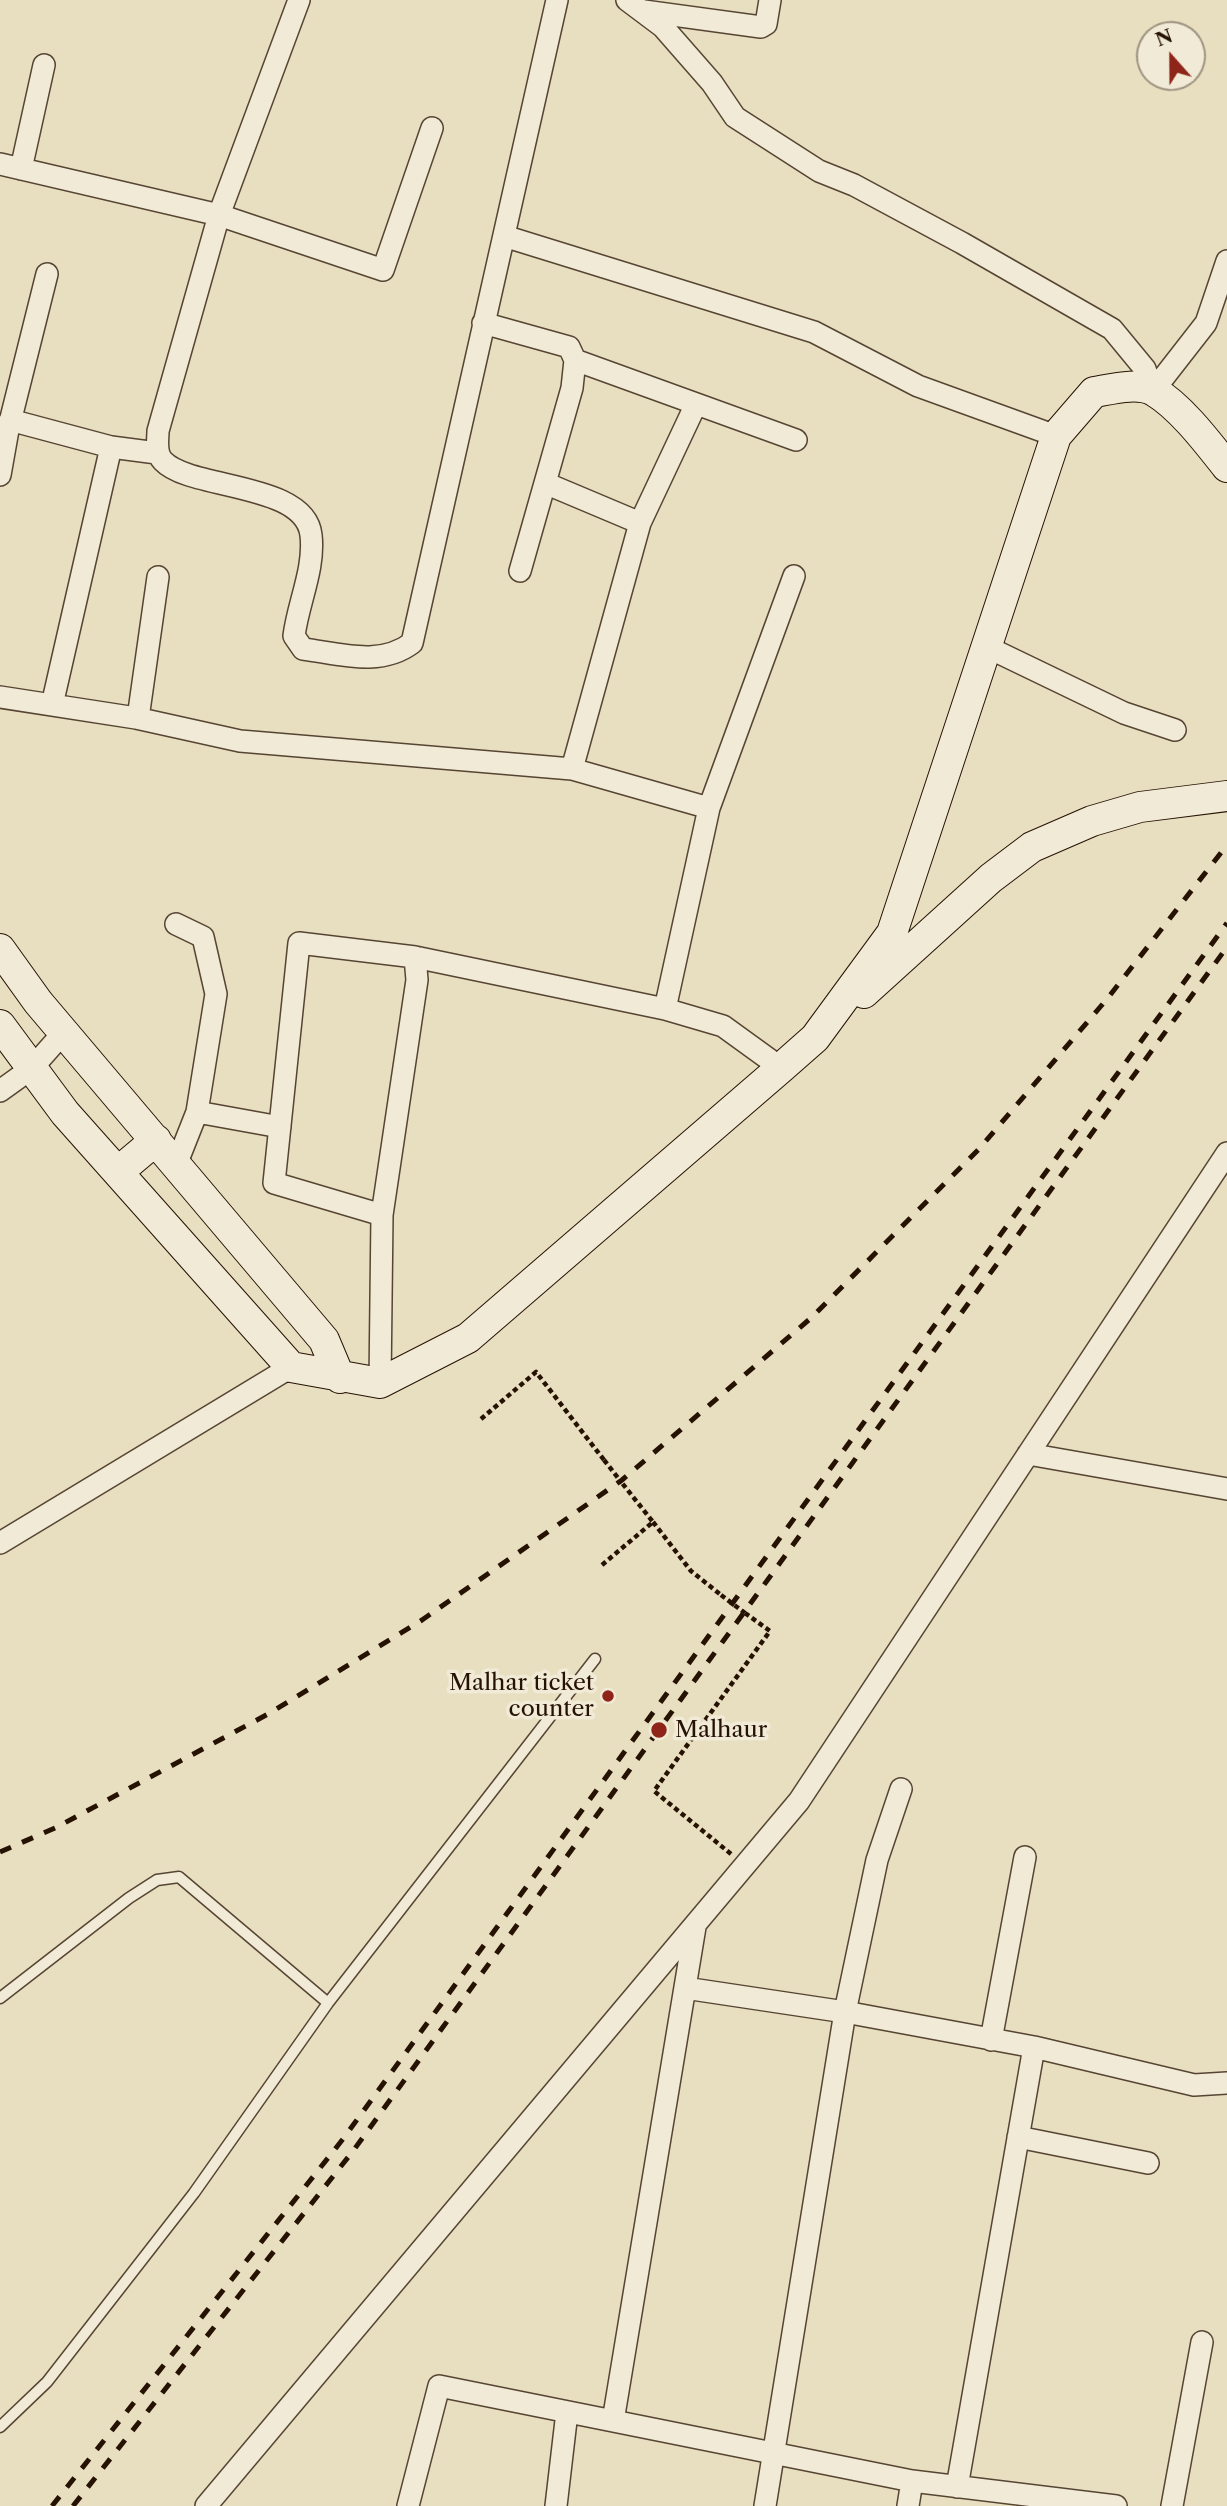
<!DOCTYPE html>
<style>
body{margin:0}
#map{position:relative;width:1227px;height:2506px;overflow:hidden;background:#e8dec0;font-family:"Libre Caslon Text",serif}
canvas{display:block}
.north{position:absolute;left:1136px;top:21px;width:70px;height:70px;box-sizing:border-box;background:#f0ead6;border:2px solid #9f9482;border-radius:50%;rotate:339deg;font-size:19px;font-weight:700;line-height:28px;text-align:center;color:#261203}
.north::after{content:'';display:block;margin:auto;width:24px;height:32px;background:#8f2418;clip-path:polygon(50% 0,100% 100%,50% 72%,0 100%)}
</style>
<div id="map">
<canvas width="1227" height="2506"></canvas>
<div class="north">N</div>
</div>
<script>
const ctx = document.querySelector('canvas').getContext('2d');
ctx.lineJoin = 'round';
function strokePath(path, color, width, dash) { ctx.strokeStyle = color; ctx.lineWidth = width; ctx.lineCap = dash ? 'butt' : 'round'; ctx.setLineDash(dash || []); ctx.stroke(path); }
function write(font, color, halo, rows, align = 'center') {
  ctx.font = font + ' "Libre Caslon Text",serif'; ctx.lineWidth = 7; ctx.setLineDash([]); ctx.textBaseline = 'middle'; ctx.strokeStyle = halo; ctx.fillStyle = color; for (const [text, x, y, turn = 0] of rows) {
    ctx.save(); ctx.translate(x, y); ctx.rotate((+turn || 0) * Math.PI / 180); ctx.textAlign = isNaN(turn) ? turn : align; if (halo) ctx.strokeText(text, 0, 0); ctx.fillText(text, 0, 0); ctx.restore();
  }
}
const lane = new Path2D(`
 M 0,1998 L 129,1898 L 157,1880 L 179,1877 L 328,2003
 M 0,2427 L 47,2382 L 194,2193 L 328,2003 L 595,1659`);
const street = new Path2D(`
 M 299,0 L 219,215 L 158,431 C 158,441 155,453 163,461 C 190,490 305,482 311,535 C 315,569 298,603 294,636 L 303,649 C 341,654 380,667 412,643 L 557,0
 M 627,0 L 663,27 L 712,83 L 735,117 L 819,171 L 854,185 L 962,243 L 1112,329 L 1145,369 L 1153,391
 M 644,11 L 761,27 L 766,24 L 770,0
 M 0,164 L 219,215 L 383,270 L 432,128
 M 21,169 L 44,65
 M 504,236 L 814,332 L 918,386 L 1056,436
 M 483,323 L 569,347 L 575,360 L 572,388 L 520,571
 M 575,360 L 796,440
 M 1153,391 L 1206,323 L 1227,261
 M 10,420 L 111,447
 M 0,475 L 8,430 L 47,274
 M 545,483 L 640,523
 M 985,646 L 1124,713 L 1175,730
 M 0,697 L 136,718 L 240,741 L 572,769 L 709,808
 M 52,705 L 111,447 L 157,453
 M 138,718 L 158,577
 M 572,769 L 640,523 L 696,404
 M 176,924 L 203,937 L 216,994 L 197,1112 L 176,1165
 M 665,1009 L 709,808 L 794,576
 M 0,1091 L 32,1068 L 64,1032
 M 197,1112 L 280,1127
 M 382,1215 L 274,1183 L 299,943 L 415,957 L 665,1009 L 723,1026 L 781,1068
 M 380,1383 L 382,1215 L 417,980 L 415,957
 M 1028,1454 L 1227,1489
 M 0,1543 L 291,1367
 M 901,1789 L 877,1860 L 845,2012 L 1034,2047 L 957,2487
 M 685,1988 L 845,2012 L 765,2506
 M 991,2040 L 1025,1857
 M 1034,2047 L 1194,2085 L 1227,2083
 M 1018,2137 L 1148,2163
 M 613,2421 L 695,1927
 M 206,2506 L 799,1801 L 1227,1153
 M 408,2506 L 439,2386 L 912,2481
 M 556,2506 L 567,2412
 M 908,2506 L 912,2481 L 1116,2506
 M 1172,2506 L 1202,2342`);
const secondary = new Path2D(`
 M 0,949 L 38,1002 L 324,1340 L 340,1378
 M 864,993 L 991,878 L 1032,847 L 1092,821 L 1140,807 L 1227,796
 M 0,1025 L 65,1113 L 291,1367 L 380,1383 L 468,1338 L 781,1068 L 815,1038 L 892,933 L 1056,436 L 1094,392 C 1112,389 1138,382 1154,391 C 1181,407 1208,443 1227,467
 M 118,1172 L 156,1140`);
strokePath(lane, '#564532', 13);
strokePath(street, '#564532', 24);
strokePath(secondary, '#261203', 32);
strokePath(new Path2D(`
 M 481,1419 L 536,1372 L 604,1460
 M 653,1522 L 691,1571 L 721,1595
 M 602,1565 L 653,1522 L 622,1483
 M 731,1854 L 654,1791 L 770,1631 L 745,1613`), '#261203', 4.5, [5, 3.5]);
strokePath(lane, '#f0ead6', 10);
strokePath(street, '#f0ead6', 21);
strokePath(secondary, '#f0ead6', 30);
strokePath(new Path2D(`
 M 0,1852 L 55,1828 L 270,1713 L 422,1620 L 622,1480 L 811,1318 L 979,1149 L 1107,999 L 1227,845
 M 52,2506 L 343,2139 L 1227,923
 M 73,2506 L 353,2151 L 1227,947`), '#261203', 5, [12, 12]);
strokePath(new Path2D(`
 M 604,1460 L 622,1483
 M 721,1595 L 745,1613`), '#261203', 4.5, [5, 3.5]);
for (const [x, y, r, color] of [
 [608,1696,7,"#8f2418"],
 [659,1730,9,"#8f2418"]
]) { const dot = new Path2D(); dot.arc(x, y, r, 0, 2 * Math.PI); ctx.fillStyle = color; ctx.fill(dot); strokePath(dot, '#f0ead6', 2.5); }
write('23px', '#261203', '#f0ead6', [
 ["Malhar ticket",594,1683],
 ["counter",594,1709],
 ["Malhaur",675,1730,"left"]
], 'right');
</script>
